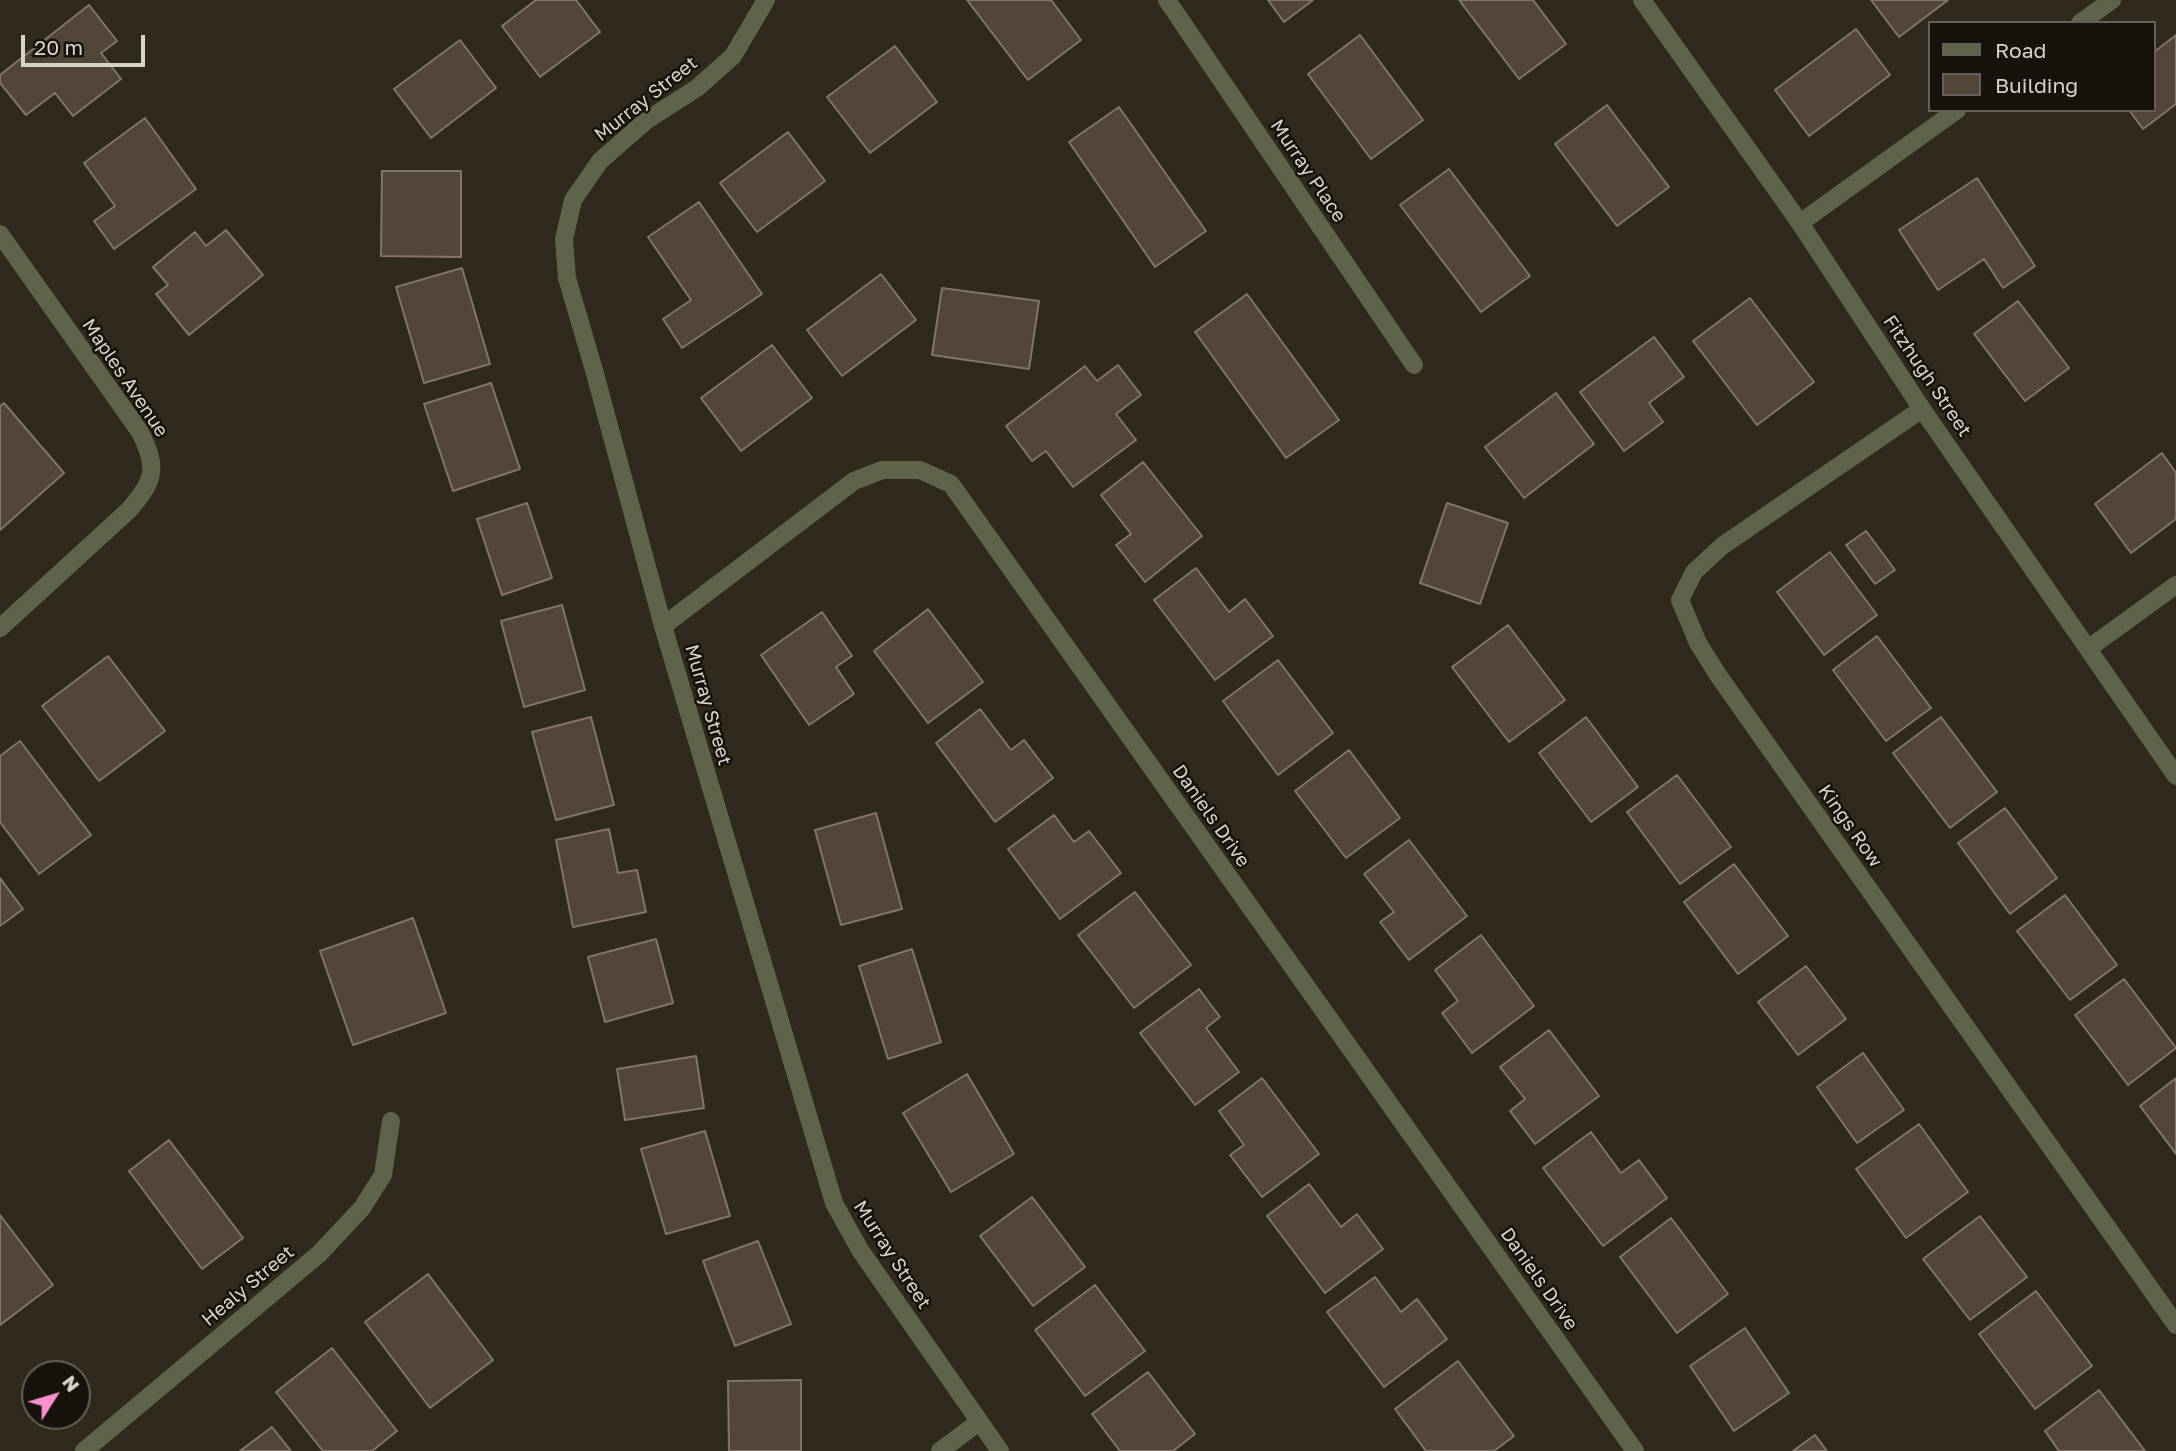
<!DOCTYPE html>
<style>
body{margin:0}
#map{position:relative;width:2176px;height:1451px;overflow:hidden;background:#2f2a1b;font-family:"Golos Text",sans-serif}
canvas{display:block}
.legend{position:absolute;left:1928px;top:21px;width:228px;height:91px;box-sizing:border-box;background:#15130c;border:2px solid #626058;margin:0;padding:9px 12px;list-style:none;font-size:21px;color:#d6d3c9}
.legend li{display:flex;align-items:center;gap:14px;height:35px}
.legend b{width:35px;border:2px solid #626058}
.north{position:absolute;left:21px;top:1360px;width:70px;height:70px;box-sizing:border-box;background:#15130c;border:2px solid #626058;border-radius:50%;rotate:53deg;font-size:19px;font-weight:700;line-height:28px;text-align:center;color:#d6d3c9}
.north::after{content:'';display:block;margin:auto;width:24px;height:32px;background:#f690cf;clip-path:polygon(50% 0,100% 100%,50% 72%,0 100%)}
.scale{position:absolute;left:21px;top:35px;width:124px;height:32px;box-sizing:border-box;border:4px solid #d6d3c9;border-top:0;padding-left:9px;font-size:21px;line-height:24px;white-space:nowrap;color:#d6d3c9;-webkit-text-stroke:5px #15130c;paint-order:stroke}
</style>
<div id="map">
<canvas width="2176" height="1451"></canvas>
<ul class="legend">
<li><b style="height:9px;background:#5f634a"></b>Road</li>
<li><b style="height:19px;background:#524638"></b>Building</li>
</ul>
<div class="north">N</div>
<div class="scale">20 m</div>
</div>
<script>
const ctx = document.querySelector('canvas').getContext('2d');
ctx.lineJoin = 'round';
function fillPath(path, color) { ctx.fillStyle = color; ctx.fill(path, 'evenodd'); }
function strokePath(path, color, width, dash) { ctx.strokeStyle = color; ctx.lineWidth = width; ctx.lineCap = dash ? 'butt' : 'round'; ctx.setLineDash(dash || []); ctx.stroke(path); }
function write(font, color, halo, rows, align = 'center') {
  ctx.font = font + ' "Golos Text",sans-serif'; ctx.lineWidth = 5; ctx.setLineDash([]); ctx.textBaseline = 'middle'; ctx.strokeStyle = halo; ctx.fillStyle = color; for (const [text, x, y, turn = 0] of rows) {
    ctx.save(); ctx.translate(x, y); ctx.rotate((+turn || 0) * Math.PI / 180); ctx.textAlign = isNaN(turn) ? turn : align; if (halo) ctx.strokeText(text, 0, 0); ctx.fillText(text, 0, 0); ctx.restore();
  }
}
const building = new Path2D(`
 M 536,0 L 576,0 L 600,32 L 540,77 L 502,26 Z
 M 967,0 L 1051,0 L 1081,40 L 1028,80 Z
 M 1268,0 L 1313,0 L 1284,22 Z
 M 1459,0 L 1533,0 L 1566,44 L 1519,79 Z
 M 1871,0 L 1948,0 L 1899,37 Z
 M 89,5 L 117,41 L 101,53 L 121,79 L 73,116 L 55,93 L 26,115 L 0,83 L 0,75 Z
 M 1856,29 L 1890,75 L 1809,136 L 1775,90 Z
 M 1360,35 L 1423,120 L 1371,159 L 1308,74 Z
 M 2176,35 L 2176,104 L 2143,129 L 2129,110 L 2153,110 L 2153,53 Z
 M 460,40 L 496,88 L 431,138 L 394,89 Z
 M 895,46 L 937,102 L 870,153 L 827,97 Z
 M 1607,105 L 1669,187 L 1617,226 L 1555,144 Z
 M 1119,107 L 1206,231 L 1155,267 L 1069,142 Z
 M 145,118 L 196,189 L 114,249 L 94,221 L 115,206 L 84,163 Z
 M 788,132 L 825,181 L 757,232 L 720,183 Z
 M 1449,169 L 1530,276 L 1481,312 L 1400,205 Z
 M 382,171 L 461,171 L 461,257 L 381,256 Z
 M 1977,178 L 2035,266 L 2003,288 L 1984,259 L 1938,290 L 1899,230 Z
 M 699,202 L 762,294 L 682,348 L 663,319 L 691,300 L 648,237 Z
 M 226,230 L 263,275 L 189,335 L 156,294 L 168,285 L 153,267 L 195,232 L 206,246 Z
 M 462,268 L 490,364 L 424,383 L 396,287 Z
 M 881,274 L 916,320 L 842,376 L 807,330 Z
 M 942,288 L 1039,301 L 1029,369 L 932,355 Z
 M 1247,294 L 1339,420 L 1286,458 L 1195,332 Z
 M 1750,298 L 1814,382 L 1757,425 L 1693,341 Z
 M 2018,301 L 2069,368 L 2025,401 L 1974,334 Z
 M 1654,337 L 1684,377 L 1649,403 L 1663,422 L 1624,451 L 1580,392 Z
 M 772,345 L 812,398 L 741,451 L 701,398 Z
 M 1118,365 L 1141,395 L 1116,414 L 1136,440 L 1073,487 L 1046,451 L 1032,461 L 1006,426 L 1085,366 L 1097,381 Z
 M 491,383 L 520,469 L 453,491 L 424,404 Z
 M 1556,393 L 1594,444 L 1524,498 L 1485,447 Z
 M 4,403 L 64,473 L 0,530 L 0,406 Z
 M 2162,453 L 2176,473 L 2176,519 L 2131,553 L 2095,504 Z
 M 1143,462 L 1202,536 L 1145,582 L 1116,545 L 1131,534 L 1101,495 Z
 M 527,503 L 552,578 L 502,595 L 477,519 Z
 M 1447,503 L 1508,523 L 1480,604 L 1420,583 Z
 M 1866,531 L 1895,570 L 1875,584 L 1846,545 Z
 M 1830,552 L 1877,615 L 1824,655 L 1777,592 Z
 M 1196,568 L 1229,612 L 1245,599 L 1273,636 L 1215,680 L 1154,600 Z
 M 562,605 L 585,690 L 524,707 L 501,621 Z
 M 928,609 L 983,682 L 928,723 L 874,651 Z
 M 822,612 L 852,656 L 836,667 L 854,694 L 809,725 L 761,655 Z
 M 1508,625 L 1565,700 L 1509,742 L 1452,667 Z
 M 1877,636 L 1931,708 L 1886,741 L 1833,670 Z
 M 108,656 L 165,731 L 99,781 L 42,706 Z
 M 1278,660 L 1333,733 L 1278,775 L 1223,701 Z
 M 980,709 L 1011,750 L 1024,740 L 1053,778 L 995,822 L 936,743 Z
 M 591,717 L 614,805 L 556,820 L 532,732 Z
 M 1586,717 L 1638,787 L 1591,822 L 1539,753 Z
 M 1941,717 L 1997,792 L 1950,828 L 1893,753 Z
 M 20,741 L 91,835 L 39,874 L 0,822 L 0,756 Z
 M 1349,750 L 1400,818 L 1346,858 L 1295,791 Z
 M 1677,775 L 1731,847 L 1680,884 L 1627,812 Z
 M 2005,808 L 2057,878 L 2010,914 L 1958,843 Z
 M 876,813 L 902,909 L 841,925 L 815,830 Z
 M 1054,815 L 1074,842 L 1089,831 L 1121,873 L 1060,919 L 1008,849 Z
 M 609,829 L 618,873 L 637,870 L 646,912 L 573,927 L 556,840 Z
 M 1409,840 L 1467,916 L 1409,960 L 1380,922 L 1394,912 L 1364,874 Z
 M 1734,864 L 1788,936 L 1738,974 L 1684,902 Z
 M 0,878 L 23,909 L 0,926 Z
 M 1135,892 L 1191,965 L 1134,1008 L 1078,935 Z
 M 2065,895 L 2117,965 L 2070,1000 L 2017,931 Z
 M 413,918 L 446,1013 L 353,1045 L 320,951 Z
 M 1481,935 L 1534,1006 L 1472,1053 L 1442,1013 L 1458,1001 L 1435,970 Z
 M 656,939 L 673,1003 L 605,1022 L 588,957 Z
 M 912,949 L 941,1042 L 888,1059 L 859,966 Z
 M 1806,966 L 1846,1019 L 1798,1055 L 1758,1002 Z
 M 2124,979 L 2176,1048 L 2128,1085 L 2075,1015 Z
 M 1199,989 L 1220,1017 L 1206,1028 L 1239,1072 L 1195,1105 L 1140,1033 Z
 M 1549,1030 L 1599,1096 L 1535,1144 L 1510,1111 L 1525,1099 L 1500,1067 Z
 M 1863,1053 L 1904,1110 L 1857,1143 L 1817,1087 Z
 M 696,1056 L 704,1108 L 625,1120 L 617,1069 Z
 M 967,1074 L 1014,1154 L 951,1192 L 903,1113 Z
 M 1262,1078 L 1319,1154 L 1262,1197 L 1230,1155 L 1244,1145 L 1219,1111 Z
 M 2176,1078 L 2176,1154 L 2140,1106 Z
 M 1919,1124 L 1968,1192 L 1906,1238 L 1856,1169 Z
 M 705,1131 L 730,1216 L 666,1234 L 641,1149 Z
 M 1591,1132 L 1621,1173 L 1639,1160 L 1667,1198 L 1603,1246 L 1543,1168 Z
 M 169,1140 L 243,1238 L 202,1269 L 129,1171 Z
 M 1309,1184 L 1341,1227 L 1357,1214 L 1383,1249 L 1325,1293 L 1267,1216 Z
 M 1032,1197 L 1085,1267 L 1033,1306 L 980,1236 Z
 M 0,1215 L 53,1285 L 0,1325 Z
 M 1980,1216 L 2027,1277 L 1970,1320 L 1923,1259 Z
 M 1671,1218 L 1728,1294 L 1677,1333 L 1620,1257 Z
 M 758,1241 L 791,1324 L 735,1346 L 703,1261 Z
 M 428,1274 L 493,1360 L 430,1408 L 365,1322 Z
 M 1375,1277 L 1401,1312 L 1417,1299 L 1447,1339 L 1384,1387 L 1327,1312 Z
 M 1095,1285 L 1145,1351 L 1085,1396 L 1035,1330 Z
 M 2036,1291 L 2092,1366 L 2035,1409 L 1979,1334 Z
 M 1745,1328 L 1789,1393 L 1734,1431 L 1690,1366 Z
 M 332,1348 L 397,1431 L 372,1451 L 323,1451 L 276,1392 Z
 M 1458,1361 L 1514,1436 L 1494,1451 L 1426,1451 L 1395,1409 Z
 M 1148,1372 L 1195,1434 L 1173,1451 L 1120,1451 L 1092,1414 Z
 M 801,1380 L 801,1451 L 729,1451 L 728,1381 Z
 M 2099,1390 L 2145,1451 L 2059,1451 L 2045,1431 Z
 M 272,1427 L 291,1451 L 240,1451 Z
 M 1815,1435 L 1827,1451 L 1793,1451 Z`);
fillPath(building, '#524638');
strokePath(building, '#827567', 2);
strokePath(new Path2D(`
 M 766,0 L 733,56 L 697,88 L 647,120 L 600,161 L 573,200 L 564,239 L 567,278 L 594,370 L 663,626 L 834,1203 L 860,1250 L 1000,1451
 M 1167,0 L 1414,365
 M 1642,0 L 1800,223 L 1922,409 L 2176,776
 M 2080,23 L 2112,0
 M 1800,223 L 1957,110
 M 0,234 L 140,432 C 158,468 155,480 129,510 L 0,628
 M 1922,409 L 1722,546 L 1694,572 L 1680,600 L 1698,643 L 1718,675 L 2176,1325
 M 663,626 L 854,481 L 882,470 L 920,470 L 951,484 L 1635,1451
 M 2089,648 L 2176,585
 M 84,1451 L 319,1254 L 362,1208 L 383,1175 L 391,1121
 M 940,1451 L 979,1422`), '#5f634a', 18);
write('19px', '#d6d3c9', '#15130c', [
 ["Murray Street",646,99,-38],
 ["Murray Place",1308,171,56],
 ["Fitzhugh Street",1927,376,56],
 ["Maples Avenue",125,378,56],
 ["Murray Street",708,705,74],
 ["Daniels Drive",1211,816,55],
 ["Kings Row",1850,826,55],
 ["Murray Street",892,1255,57],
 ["Daniels Drive",1539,1279,55],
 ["Healy Street",248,1286,-40]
]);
</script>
